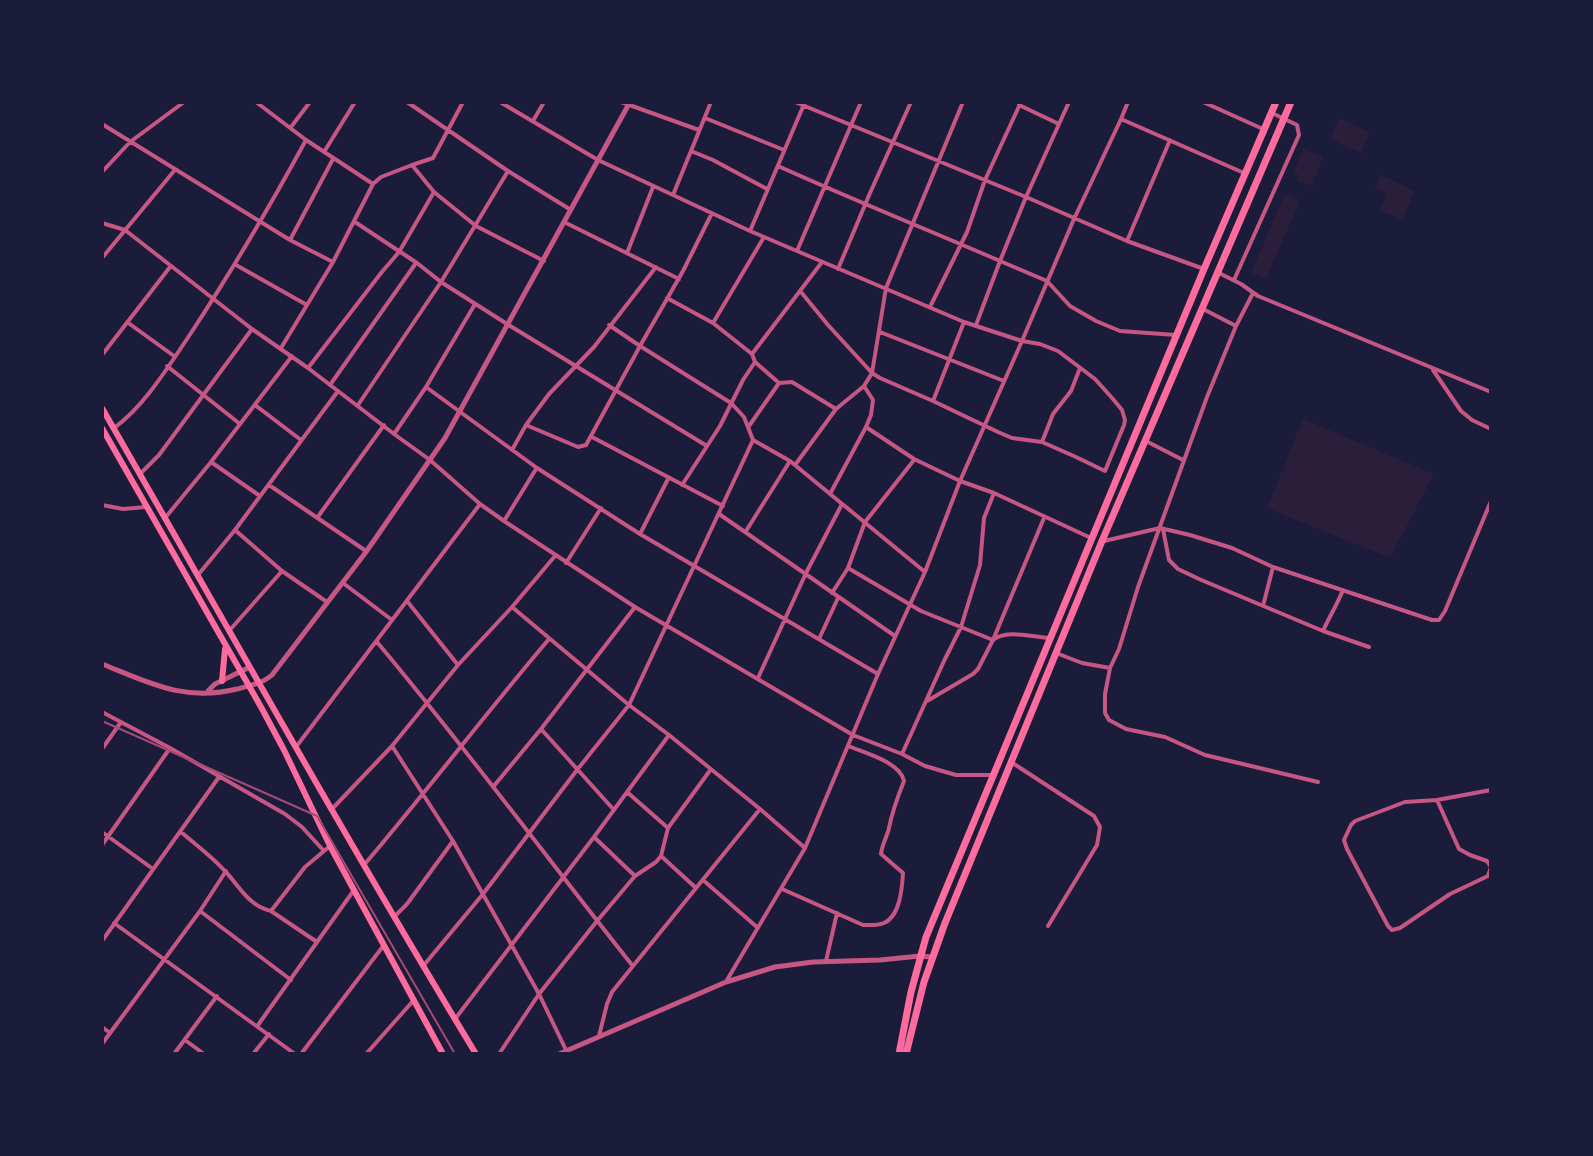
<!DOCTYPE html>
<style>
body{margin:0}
#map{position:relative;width:1593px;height:1156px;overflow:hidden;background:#1b1b3a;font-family:Lora,serif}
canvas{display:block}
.frame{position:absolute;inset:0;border:104px solid #1b1b3a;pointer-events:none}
</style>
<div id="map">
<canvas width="1593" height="1156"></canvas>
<div class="frame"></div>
</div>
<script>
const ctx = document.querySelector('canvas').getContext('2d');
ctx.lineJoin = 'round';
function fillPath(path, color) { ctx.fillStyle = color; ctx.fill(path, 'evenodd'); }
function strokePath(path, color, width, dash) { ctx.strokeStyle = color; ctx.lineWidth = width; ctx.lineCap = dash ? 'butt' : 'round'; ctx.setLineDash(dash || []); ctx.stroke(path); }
fillPath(new Path2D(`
 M 1339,118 L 1370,132 L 1361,153 L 1330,139 Z
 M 1303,149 L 1323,157 L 1312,186 L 1297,180 L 1299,175 L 1293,173 Z
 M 1381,175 L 1415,191 L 1402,220 L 1380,210 L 1387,194 L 1375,188 Z
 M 1285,194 L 1300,201 L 1266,279 L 1251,273 Z
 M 1303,419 L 1434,474 L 1390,558 L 1267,508 Z`), '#2a1e3b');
strokePath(new Path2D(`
 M 256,102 L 306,140 L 373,184
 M 407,102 L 508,171 L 571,210
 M 463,102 L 433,158 L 412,165 L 434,192 L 476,226 L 544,261
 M 500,102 L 598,160 L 750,231 L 964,322 L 1022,341 L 1040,344 L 1058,351 L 1095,379 L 1113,399 L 1122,410 L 1125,420 L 1124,425 L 1105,471 L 1076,457 L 1042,442 L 1012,438 L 998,432 L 933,401 L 880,378 L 872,373 L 828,325 L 801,292
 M 621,102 L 699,130
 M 795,102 L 1026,197 L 1127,241 L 1204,269
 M 1203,102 L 1263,129
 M 1019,105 L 1059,124
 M 705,118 L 784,150
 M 1121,119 L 1244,173
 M 533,121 L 544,102
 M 102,124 L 290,240 L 333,262
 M 291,127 L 310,102
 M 691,151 L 713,160 L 767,189
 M 324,152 L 355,102
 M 778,166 C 851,199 926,229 1000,261 L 1026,197 L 1069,102
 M 102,172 L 130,142 L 184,102
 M 673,195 L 711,102
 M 355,222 L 417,263 L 441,282 L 507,324 L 707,446
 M 564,222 L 679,279
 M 102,223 L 125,230 L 252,329 L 308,368 L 394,434 L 430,460 L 480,504 L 504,521 L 635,607 L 853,735 L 902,754 L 925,766 L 956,775 L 993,775
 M 750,231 L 805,102
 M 290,240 L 333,159
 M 1127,241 L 1170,140
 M 797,251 L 861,102
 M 627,253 L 653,187
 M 102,258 L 174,171
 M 236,265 L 307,305
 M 838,269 L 870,193 L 911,102
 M 1219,273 L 1241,284 L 1258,296 L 1491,392
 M 1234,280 L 1299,135 L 1297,125 L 1272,113
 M 1253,293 L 1236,326 L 1207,397 L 1138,587 L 1119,649 L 1110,668 L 1105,694 L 1105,713 L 1109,720 L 1126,729 L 1165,737 L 1205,755 L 1318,782
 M 667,298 L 713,323 L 752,354 L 755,362 L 779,383 L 792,382 L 836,409
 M 930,307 L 967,232 L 985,180 L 1021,102
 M 1203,309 L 1236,326
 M 127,322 L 174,356
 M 713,323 L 764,237
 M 976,325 L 1000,261 L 1047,281 L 1070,306 L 1096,321 L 1120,331 L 1176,335
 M 880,332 L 1004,381
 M 281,348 L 333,262 L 373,184 L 381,177 L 412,165
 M 752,354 L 822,262
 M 102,355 L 170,267
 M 167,366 L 240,424
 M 308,368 L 381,273 L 399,252 L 434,192
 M 1433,370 L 1461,411 L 1472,420 L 1491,429
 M 330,385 L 416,263
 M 426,387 L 537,468 L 640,534 L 878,674
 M 933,401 L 964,322
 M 255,405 L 301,440
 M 358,405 L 441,282 L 508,171
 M 526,425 L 578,447 L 586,445 L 640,346 L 683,271 L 712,213
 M 749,426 L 779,383
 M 866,427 L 914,459 L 960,481 L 994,493 L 1091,538
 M 114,428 C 144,406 166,370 187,339 C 230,274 269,208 306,140
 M 394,434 L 426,387 L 475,304
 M 592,437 L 723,506
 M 753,440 L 790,461 L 925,572
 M 1146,441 L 1183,460
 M 1042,442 L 1053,414 L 1071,391 L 1080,368
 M 512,450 L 526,425 L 549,394 L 594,347 L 656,267
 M 211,462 L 260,496
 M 795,465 L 836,409 L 864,386 L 872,373 L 886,288 L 963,102
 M 140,474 L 159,455 L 252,329
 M 269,485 L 366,551
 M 682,485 L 720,426 L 743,380 L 755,362
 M 830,494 L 866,427 L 871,415 L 873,400 L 864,386
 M 102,505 L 123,509 L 146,507
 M 719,514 L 895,636
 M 165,518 L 211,462 L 292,356
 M 317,518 L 384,425
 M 504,521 L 536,469
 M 1163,529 L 1169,560 L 1178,569 L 1199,579 L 1323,631 L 1369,647
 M 235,530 L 282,571 L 327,602
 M 746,531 L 790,461
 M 640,534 L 668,479
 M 1104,541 L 1160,528 L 1190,535 L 1232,548 L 1273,567 L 1432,620 L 1439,620 L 1445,611 L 1491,501
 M 566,563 L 601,508
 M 848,568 L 921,611 L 993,640 C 1006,629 1032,637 1050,638
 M 198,575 L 235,530 L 338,391
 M 343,583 L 392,620
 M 832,593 L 848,568 L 865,522 L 914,460
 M 407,601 L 458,665
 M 1263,606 L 1273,567
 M 512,607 L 629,705 L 669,735 L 760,809 L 805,848
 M 229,631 L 282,571
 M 1323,631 C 1329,617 1337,605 1343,590
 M 819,639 L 838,598
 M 377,642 C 465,747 547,858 632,965
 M 1056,653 L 1082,663 L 1110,668
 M 758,678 L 806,573 L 842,504
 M 927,701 L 973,674 L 978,669 L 993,640 L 1044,518
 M 102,712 L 170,748 L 285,814 L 302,827 L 324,851
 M 541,729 L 614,810
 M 392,746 L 453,841 L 539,994 L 566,1050
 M 296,747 L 480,504
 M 102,749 L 121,722
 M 902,754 L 944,661 L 961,627 L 980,565 L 984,518 L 994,493
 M 1011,762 L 1094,816 L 1100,827 L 1097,845 L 1048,926
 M 493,787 L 541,729 L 635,607
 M 627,792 L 668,828
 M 1437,800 L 1459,849 L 1470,855 L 1487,861 L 1491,867 L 1488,876 L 1450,894 L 1400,928 L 1392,930 L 1388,926 L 1347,849 L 1344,840 L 1351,825 L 1355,821 L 1405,802 L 1437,800 L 1491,790
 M 332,809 L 392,746 L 458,665 L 512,607 L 555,556
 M 102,832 L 153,869
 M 181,832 C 195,844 211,856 224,870 C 239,885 248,906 271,911 L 317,942
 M 594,837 L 635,876
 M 102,845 L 170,748
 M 661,856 L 696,888
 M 364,865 C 427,791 486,713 549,639
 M 703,880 L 758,928
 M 782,889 L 863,925 C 869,925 877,926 884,923 C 900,916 902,889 903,873 L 881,854 C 882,844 887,837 889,828 C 892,812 898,796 904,781 C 900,762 865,753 848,746
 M 200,911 L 291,980
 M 271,911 L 305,867 L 330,846
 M 394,917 L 407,904 L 453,841
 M 114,923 L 295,1054
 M 102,941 L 219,777
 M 826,961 L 837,913
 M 424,965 L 483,894 L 577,770 L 629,705 L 753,440 L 744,417 L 731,403 L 640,346 L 609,325
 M 727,980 L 805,848 L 878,674 L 925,572 L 960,481 L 1022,341 L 1074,219 L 1121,119 L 1128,102
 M 455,1019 L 594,837 L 669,735
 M 258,1025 L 354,890
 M 102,1027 L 110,1033
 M 599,1036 L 607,1004 L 612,992 L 760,809
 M 185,1040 L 204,1054
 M 102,1044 L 200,911 L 226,871
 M 174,1054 L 217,996
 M 253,1054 L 269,1034
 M 301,1054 L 384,945
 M 366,1054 L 413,1001
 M 499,1054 L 539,994 L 597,921 L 635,876 L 656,862 L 661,856 L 668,828 L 711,769`), '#c65784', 4);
strokePath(new Path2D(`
 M 102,664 C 150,683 184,702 237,689 C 249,686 263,683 272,675 L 366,552 L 445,438 L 630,102
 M 208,691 L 215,684 L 250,667
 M 559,1054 L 726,982 L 775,967 L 813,962 L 880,960 L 920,956 L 932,957`), '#c65784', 5);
strokePath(new Path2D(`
 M 102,408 C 226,624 347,841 476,1054
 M 102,428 L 261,707 L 284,750 L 330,846 L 443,1054
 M 222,681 L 225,649`), '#ff6b9d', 6);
strokePath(new Path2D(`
 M 899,1054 L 911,992 L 926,937 L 1204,269 L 1276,102
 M 906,1054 L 924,982 L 945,923 L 1102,541 L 1291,102`), '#ff6b9d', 7);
strokePath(new Path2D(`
 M 102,721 L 317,816 L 455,1054`), '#a44b75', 2);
</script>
